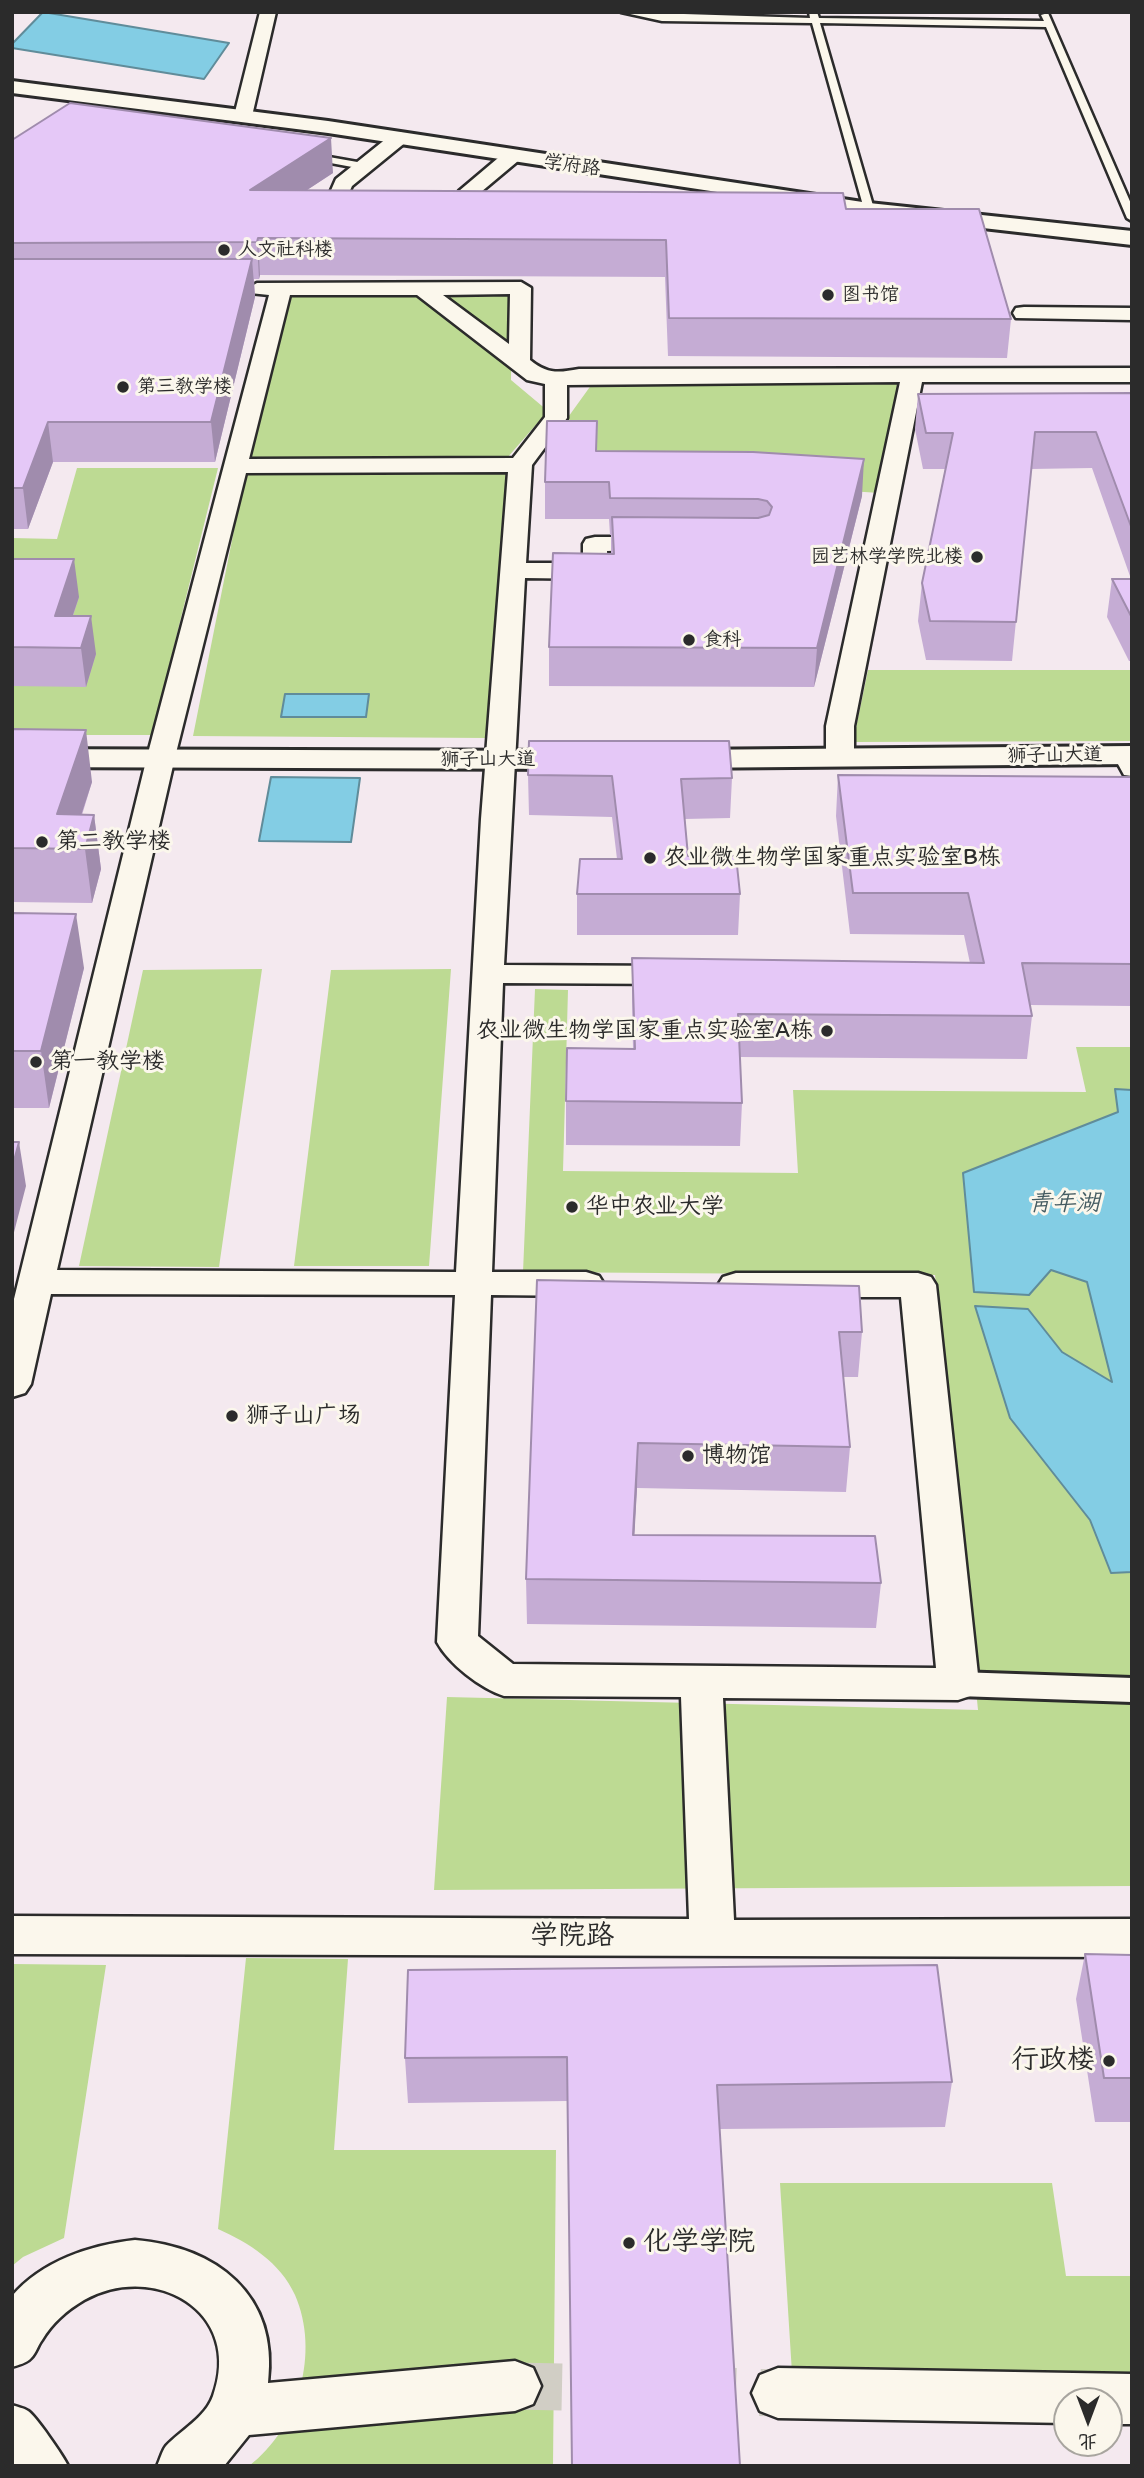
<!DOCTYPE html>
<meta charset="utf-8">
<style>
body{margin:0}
#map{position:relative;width:1144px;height:2478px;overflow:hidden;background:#fbf7ec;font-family:Itim,"LXGW WenKai TC",sans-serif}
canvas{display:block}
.frame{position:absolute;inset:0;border:14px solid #2b2b2b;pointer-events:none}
.north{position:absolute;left:1053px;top:2387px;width:70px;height:70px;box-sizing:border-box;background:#fbf7ec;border:2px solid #a8a59f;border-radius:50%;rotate:180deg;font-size:19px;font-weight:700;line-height:28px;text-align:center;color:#2b2b2b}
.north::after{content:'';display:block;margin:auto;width:24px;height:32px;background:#2b2b2b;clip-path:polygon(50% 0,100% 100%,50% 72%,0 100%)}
</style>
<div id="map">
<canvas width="1144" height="2478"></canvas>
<div class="frame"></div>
<div class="north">北</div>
</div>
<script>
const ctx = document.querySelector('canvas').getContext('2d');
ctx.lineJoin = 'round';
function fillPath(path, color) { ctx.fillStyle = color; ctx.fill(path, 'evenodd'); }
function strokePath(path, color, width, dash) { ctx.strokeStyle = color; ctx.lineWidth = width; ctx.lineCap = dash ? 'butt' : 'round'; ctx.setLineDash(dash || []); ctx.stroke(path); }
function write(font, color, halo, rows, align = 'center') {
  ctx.font = font + ' Itim,"LXGW WenKai TC",sans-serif'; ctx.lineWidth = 6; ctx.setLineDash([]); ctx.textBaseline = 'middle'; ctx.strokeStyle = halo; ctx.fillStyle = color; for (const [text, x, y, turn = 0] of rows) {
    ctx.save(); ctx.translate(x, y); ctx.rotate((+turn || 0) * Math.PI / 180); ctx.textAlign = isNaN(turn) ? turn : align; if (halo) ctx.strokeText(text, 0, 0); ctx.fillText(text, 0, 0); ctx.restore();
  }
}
fillPath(new Path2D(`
 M 12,12 L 1132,12 L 1132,2466 L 12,2466 ZM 1067,2401 L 1109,2401 L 1109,2443 L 1067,2443 Z`), '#f4e9ef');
fillPath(new Path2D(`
 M 289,292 L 512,292 L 511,380 L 548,411 L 507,458 L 487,738 L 193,736 L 248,460 Z
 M 597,377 L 902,379 L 880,493 L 739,484 L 617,452 L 543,452 Z
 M 77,468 L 218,468 L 152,735 L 12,735 L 12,538 L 57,539 Z
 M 868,670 L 1132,670 L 1132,741 L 853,742 Z
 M 262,969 L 219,1267 L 79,1266 L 143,970 Z
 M 451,969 L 429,1266 L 294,1266 L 331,970 Z
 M 535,989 L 568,990 L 563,1171 L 798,1173 L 793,1090 L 1086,1092 L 1076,1047 L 1132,1047 L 1132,1886 L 434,1890 L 447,1697 L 978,1710 L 935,1275 L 523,1272 Z
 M 246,1958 L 348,1959 L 334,2150 L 556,2150 L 553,2466 L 249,2466 C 299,2428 320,2352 295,2295 C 280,2262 249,2243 218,2229 Z
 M 12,1964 L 106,1965 L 64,2238 L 23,2257 L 12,2266 Z
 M 780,2183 L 1052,2183 L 1066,2276 L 1132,2276 L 1132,2374 L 792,2373 Z`), '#bdda93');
const water = new Path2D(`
 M 43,12 L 229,43 L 204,79 L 12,48 L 12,44 Z
 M 285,694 L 369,694 L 366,717 L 281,717 Z
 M 271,777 L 360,778 L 351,842 L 259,841 Z
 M 1115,1089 L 1132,1090 L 1132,1572 L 1111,1573 L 1090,1520 L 1010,1418 L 975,1306 L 1028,1309 L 1062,1352 L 1112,1382 L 1087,1282 L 1051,1270 L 1029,1295 L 974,1292 L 963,1173 L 1118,1112 Z`);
fillPath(water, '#83cde4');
strokePath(water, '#608c9a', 2);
strokePath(new Path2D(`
 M 515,2386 L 616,2388
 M 689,2390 L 778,2393`), '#d1cec5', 47, [47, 24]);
const service = new Path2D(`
 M 621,12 L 810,18 L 809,12 L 817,12 L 819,18 L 1044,21 L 1041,15 L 1048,13 L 1132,206 L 1132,221 L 1127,218 L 1046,27 L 820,23 L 874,209 L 869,212 L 864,209 L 812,23 L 662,21 Z
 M 312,154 L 363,163 L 368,166 L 363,169 L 309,159 L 309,155 Z
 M 1120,751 L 1125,752 L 1132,764 L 1132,776 L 1124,775 L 1113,755 Z`);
const pedestrian = new Path2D(`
 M 958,1672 L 1132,1678 L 1132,1702 L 958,1696 L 947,1692 L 942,1684 L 947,1676 Z`);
const minor = new Path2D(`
 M 260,12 L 276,12 L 252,116 L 243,121 L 234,116 Z
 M 399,132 L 406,134 L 408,138 L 406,142 L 352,186 L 335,224 L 321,224 L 318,220 L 336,179 L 392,134 Z
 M 511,151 L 518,153 L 520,157 L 518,161 L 475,197 L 470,213 L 480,215 L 483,219 L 480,223 L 451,223 L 448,219 L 459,191 L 504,153 Z
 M 521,282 L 531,288 L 530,360 C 547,374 558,373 579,369 L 1132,368 L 1132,382 L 922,382 L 854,726 L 854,758 L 850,764 L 830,764 L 826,758 L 826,726 L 900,382 L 567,385 L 567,418 L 532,465 L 526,563 L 583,563 L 583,544 L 586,539 L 595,537 L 658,537 L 667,539 L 670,544 L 667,549 L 607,551 L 608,571 L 604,576 L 595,579 L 525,578 L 504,965 L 680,966 L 691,968 L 696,975 L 691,982 L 680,984 L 503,983 L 492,1272 L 586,1272 L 599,1276 L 604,1284 L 599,1292 L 586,1296 L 491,1295 L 478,1636 L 513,1664 L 936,1668 L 901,1297 L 736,1297 L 723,1293 L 718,1285 L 723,1277 L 736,1273 L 918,1273 L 931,1277 L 936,1285 L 979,1684 L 973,1695 L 958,1700 L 723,1698 L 734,1920 L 1132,1919 L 1132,1957 L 12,1954 L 12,1916 L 689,1919 L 681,1697 L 504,1696 C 480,1688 449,1664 437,1642 L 455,1295 L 51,1294 L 31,1384 L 25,1393 L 12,1397 L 12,1307 L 147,757 L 269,295 L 250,293 L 247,289 L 257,283 ZM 510,294 L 509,344 L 443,295 ZM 290,295 L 417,295 L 527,380 L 545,384 L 545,417 L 513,458 L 249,459 ZM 508,472 L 481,819 L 456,1272 L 57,1270 L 175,757 L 246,473 Z
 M 1024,307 L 1132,308 L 1132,320 L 1016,318 L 1013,313 L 1016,308 Z
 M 135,2240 C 216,2247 279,2294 268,2383 L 515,2361 L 533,2368 L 541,2386 L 533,2404 L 515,2411 L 249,2435 L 224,2466 L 157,2466 C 160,2460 162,2451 166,2446 C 181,2430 205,2418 213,2396 C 244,2311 154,2261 84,2300 C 67,2310 52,2323 42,2340 C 38,2345 36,2353 31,2358 C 27,2363 18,2365 12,2367 L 12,2296 C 42,2261 90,2245 135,2240 Z
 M 778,2368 L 1132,2374 L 1132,2424 L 1109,2424 L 1109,2401 L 1067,2401 L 1067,2423 L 778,2418 L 760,2411 L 752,2393 L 760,2375 Z
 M 12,2405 C 17,2407 24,2408 28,2411 C 35,2415 64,2457 68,2466 L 12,2466 Z`);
const tertiary = new Path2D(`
 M 12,81 L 328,121 L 869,203 L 1132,231 L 1132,245 L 869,215 L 328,133 L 12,93 Z
 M 1132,746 L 1132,764 L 679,768 L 668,766 L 664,759 L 668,752 L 679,750 Z
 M 12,749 L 581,751 L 592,753 L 596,760 L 592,767 L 581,769 L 12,767 Z`);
strokePath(service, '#2b2b2b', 5);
strokePath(pedestrian, '#2b2b2b', 6);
strokePath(minor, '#2b2b2b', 5);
strokePath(tertiary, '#2b2b2b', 6);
fillPath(service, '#fbf7ec');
fillPath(pedestrian, '#fbf7ec');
fillPath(minor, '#fbf7ec');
fillPath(tertiary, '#fbf7ec');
fillPath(new Path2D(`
 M 12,140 L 333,173 L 307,190 L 846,209 L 1011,319 L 1007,358 L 668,356 L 665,277 L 260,275 L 259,279 L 254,279 L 255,297 L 215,462 L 53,462 L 28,529 L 12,529 Z
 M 1132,393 L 1132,661 L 1129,661 L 1107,617 L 1112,579 L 1131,579 L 1092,468 L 1031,469 L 1012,661 L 926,660 L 918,621 L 922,583 L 945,469 L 923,469 L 915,429 L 918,394 Z
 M 597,451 L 862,496 L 814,687 L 549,686 L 549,647 L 611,554 L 611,535 L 610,535 L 609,519 L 545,519 L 545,482 Z
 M 12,559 L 79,597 L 73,616 L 96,654 L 86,687 L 12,686 Z
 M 12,729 L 92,782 L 82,815 L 94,815 L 101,869 L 92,903 L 12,902 Z
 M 528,775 L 732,778 L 730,818 L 685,819 L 688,856 L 740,894 L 738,935 L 577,935 L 577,894 L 617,859 L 612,817 L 529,815 Z
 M 838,775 L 1132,777 L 1132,1006 L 1030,1005 L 1032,1016 L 1027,1059 L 740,1057 L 742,1103 L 740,1146 L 566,1145 L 566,1101 L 633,1049 L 632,1000 L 632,958 L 970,963 L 964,935 L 850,934 L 836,816 Z
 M 12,913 L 84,968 L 49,1108 L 12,1108 Z
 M 537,1280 L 862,1332 L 858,1377 L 843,1377 L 850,1447 L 846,1492 L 637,1488 L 634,1535 L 881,1583 L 876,1628 L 527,1624 L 526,1579 Z
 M 1085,1954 L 1132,1955 L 1132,2122 L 1095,2122 L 1076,1999 Z
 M 408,1970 L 952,2082 L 945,2127 L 720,2129 L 567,2101 L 408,2103 L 405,2058 Z`), '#c5acd4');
fillPath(new Path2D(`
 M 331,138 L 333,173 L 252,226 L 250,190 Z
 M 258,238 L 260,275 L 259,279 L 257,242 Z
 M 252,259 L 255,297 L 215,462 L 211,422 Z
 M 48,422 L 53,462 L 28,529 L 23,488 Z
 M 864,459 L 862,496 L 814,687 L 817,648 Z
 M 74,559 L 79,597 L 62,647 L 55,616 Z
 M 91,616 L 96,654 L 86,687 L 81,648 Z
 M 86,730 L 92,782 L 70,849 L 57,814 Z
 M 94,815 L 101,869 L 92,903 L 85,849 Z
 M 76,914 L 84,968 L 49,1108 L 41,1051 Z
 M 19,1142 L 26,1186 L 12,1240 L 12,1168 Z
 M 638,1443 L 637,1488 L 632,1580 L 633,1535 Z`), '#a08cad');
const building = new Path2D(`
 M 70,103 L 331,138 L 250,190 L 843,193 L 846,209 L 979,209 L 1011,319 L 669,318 L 666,240 L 258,238 L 257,242 L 12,243 L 12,140 Z
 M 12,259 L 252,259 L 211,422 L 48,422 L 23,488 L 12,488 Z
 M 1132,393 L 1132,529 L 1096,432 L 1035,432 L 1016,622 L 930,621 L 922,583 L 953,433 L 926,433 L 918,394 Z
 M 547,421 L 597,421 L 596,451 L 753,452 L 864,459 L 817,648 L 549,647 L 553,553 L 614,554 L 612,517 L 758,518 L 769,515 L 772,507 L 767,501 L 758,499 L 610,498 L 609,482 L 545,482 Z
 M 12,559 L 74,559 L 55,616 L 91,616 L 81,648 L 12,647 Z
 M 1112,579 L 1132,579 L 1132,618 Z
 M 12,729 L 86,730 L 57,814 L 94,815 L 85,849 L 12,848 Z
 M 529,741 L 729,741 L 732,778 L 681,779 L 688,856 L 736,856 L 740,894 L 577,894 L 580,859 L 622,859 L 612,776 L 528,775 Z
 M 838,775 L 1132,777 L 1132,964 L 1022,963 L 1032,1016 L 738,1014 L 742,1103 L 566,1101 L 567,1048 L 635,1049 L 632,958 L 984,963 L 968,893 L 853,893 Z
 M 12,913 L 76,914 L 41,1051 L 12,1051 Z
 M 12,1142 L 19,1142 L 12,1168 Z
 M 537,1280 L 859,1286 L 862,1332 L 839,1332 L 850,1447 L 638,1443 L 633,1535 L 875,1536 L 881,1583 L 526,1579 Z
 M 1085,1954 L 1132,1955 L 1132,2078 L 1104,2078 Z
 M 937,1965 L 952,2082 L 717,2085 L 740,2466 L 572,2466 L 567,2057 L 405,2058 L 408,1970 Z`);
fillPath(building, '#e5c8f7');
strokePath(building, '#a08cad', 2);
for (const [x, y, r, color] of [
 [224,250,7,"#2b2b2b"],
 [828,295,7,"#2b2b2b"],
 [123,387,7,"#2b2b2b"],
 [977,557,7,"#2b2b2b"],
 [689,640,7,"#2b2b2b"],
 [42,842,7,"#2b2b2b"],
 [650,858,7,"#2b2b2b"],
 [827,1031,7,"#2b2b2b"],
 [36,1062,7,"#2b2b2b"],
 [572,1207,7,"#2b2b2b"],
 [232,1416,7,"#2b2b2b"],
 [688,1456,7,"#2b2b2b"],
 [1109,2061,7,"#2b2b2b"],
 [629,2243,7,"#2b2b2b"]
]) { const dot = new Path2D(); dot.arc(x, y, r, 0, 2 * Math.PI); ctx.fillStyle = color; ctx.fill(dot); strokePath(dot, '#fbf7ec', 2.5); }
write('19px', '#2b2b2b', '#fbf7ec', [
 ["学府路",572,166,8],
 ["狮子山大道",1055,756,-1],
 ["狮子山大道",488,760]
]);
write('19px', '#2b2b2b', '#fbf7ec', [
 ["人文社科楼",238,250],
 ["图书馆",842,295],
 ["第三教学楼",137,387],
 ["园艺林学学院北楼",963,557,"right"],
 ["食科",703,640]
], 'left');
write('23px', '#2b2b2b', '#fbf7ec', [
 ["第二教学楼",56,842],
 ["农业微生物学国家重点实验室B栋",664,858],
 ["农业微生物学国家重点实验室A栋",813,1031,"right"],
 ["第一教学楼",50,1062],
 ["华中农业大学",586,1207],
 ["狮子山广场",246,1416],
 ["博物馆",702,1456]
], 'left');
write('italic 24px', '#455c62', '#fbf7ec', [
 ["青年湖",1064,1204]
]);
write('28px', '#2b2b2b', '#fbf7ec', [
 ["学院路",572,1937]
]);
write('28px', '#2b2b2b', '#fbf7ec', [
 ["行政楼",1095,2061],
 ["化学学院",643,2243,"left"]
], 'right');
</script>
